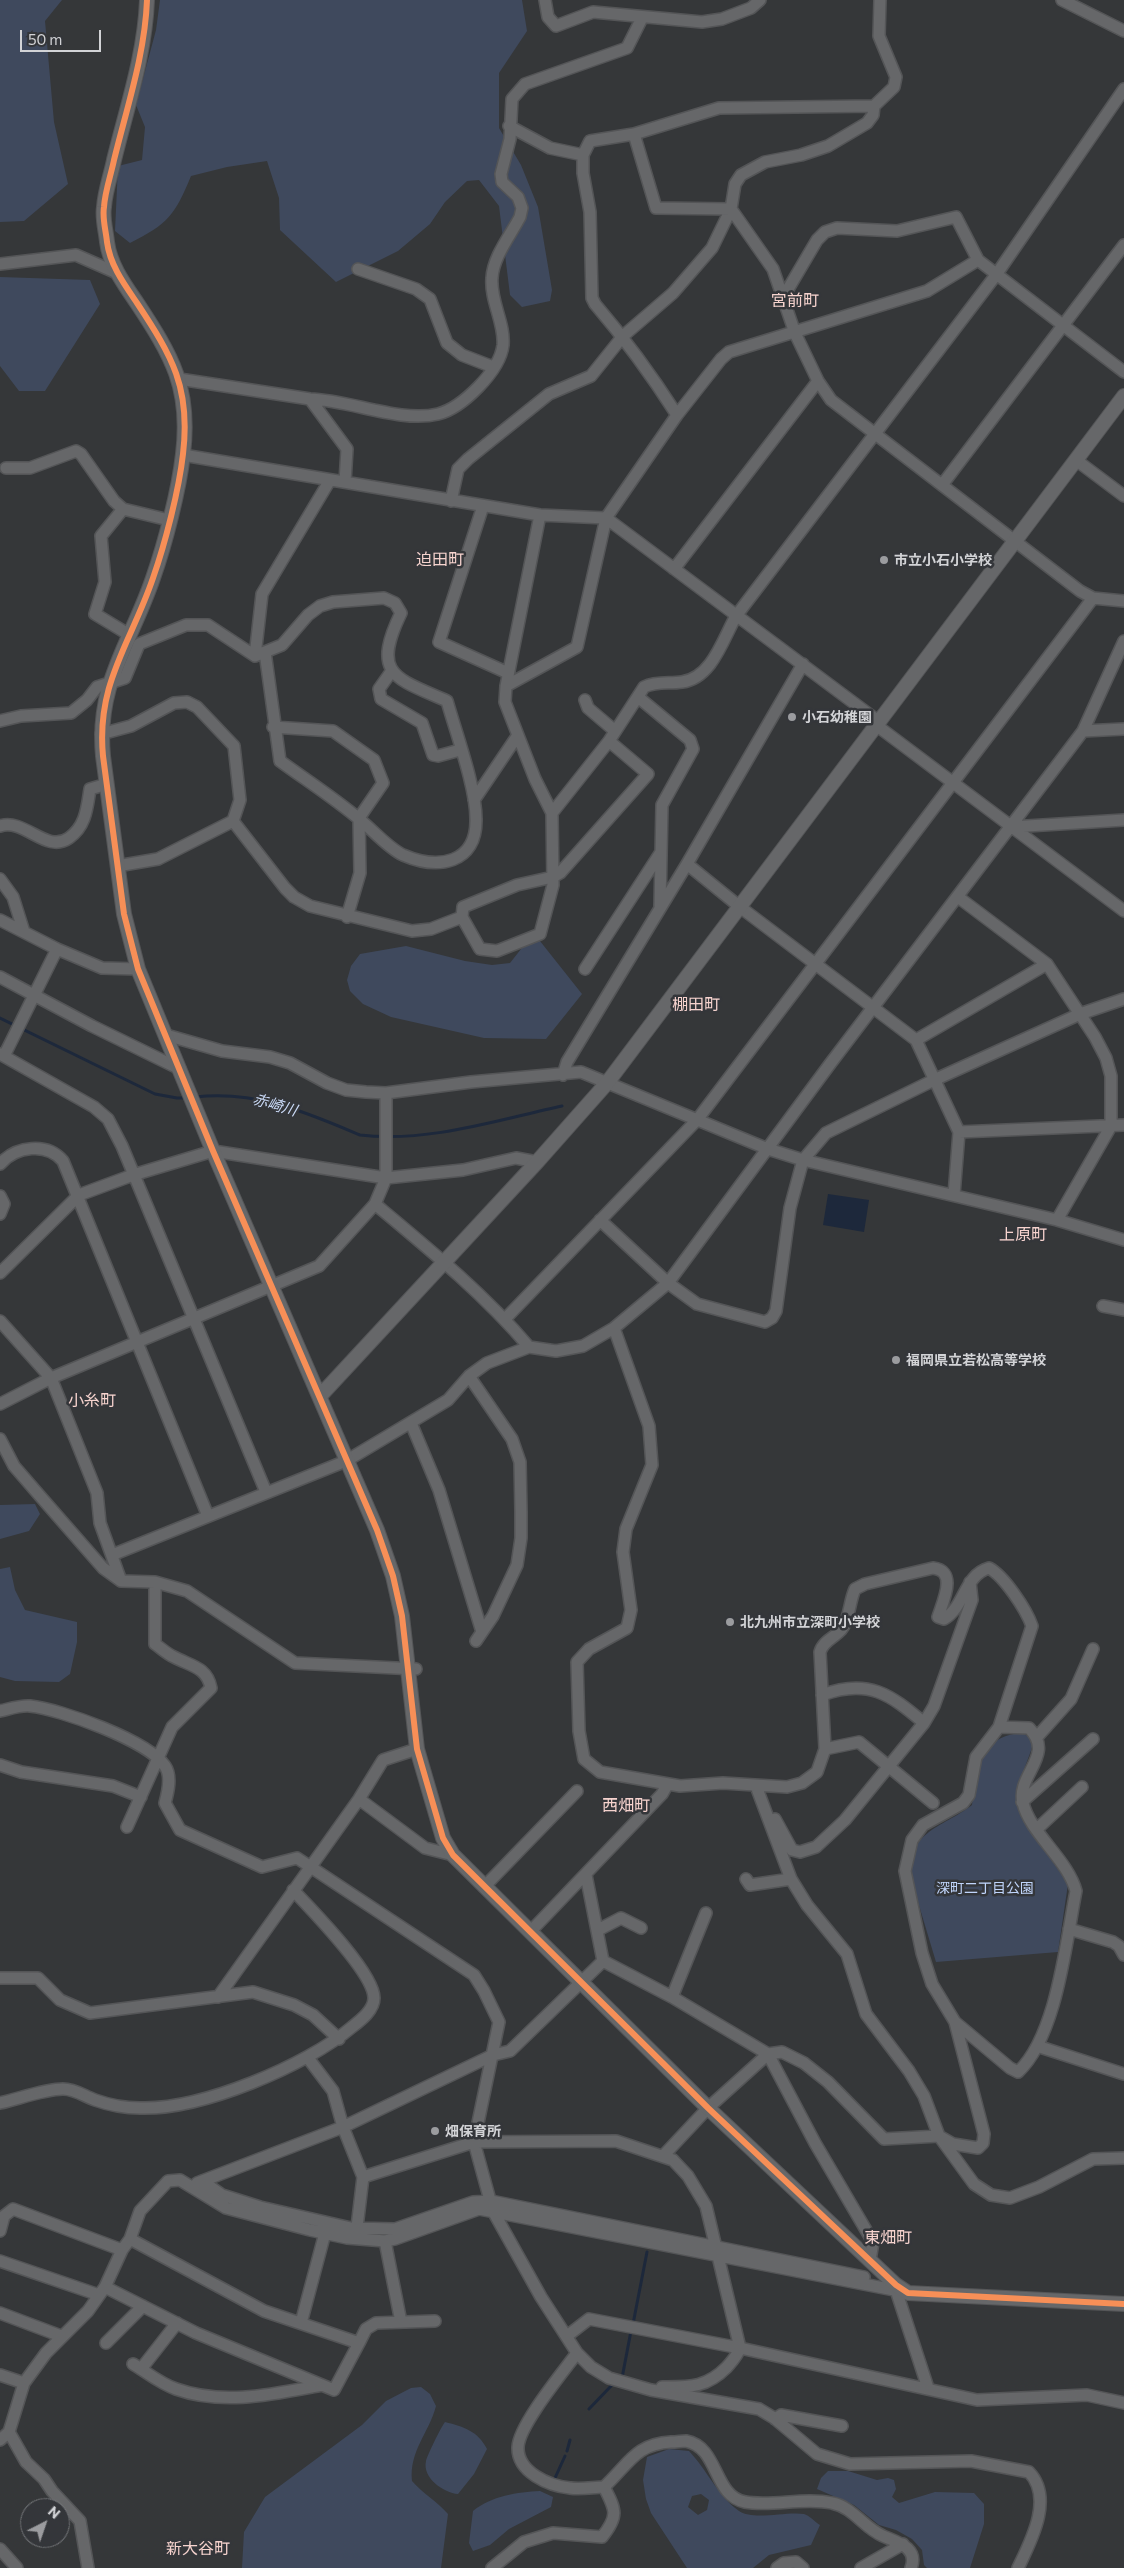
<!DOCTYPE html>
<meta charset="utf-8">
<style>
body{margin:0}
#map{position:relative;width:1124px;height:2568px;overflow:hidden;background:#353739;font-family:Commissioner,sans-serif}
canvas{display:block}
.north{position:absolute;left:20px;top:2498px;width:50px;height:50px;box-sizing:border-box;background:#34363a;border:1px solid #737578;border-radius:50%;rotate:41deg;font-size:14px;font-weight:700;line-height:20px;text-align:center;color:#d2d3d6}
.north::after{content:'';display:block;margin:auto;width:18px;height:22px;background:#9b9c9f;clip-path:polygon(50% 0,100% 100%,50% 72%,0 100%)}
.scale{position:absolute;left:20px;top:30px;width:81px;height:22px;box-sizing:border-box;border:2px solid #d2d3d6;border-top:0;padding-left:6px;font-size:15px;line-height:18px;white-space:nowrap;color:#d2d3d6;-webkit-text-stroke:4px #34363a;paint-order:stroke}
</style>
<div id="map">
<canvas width="1124" height="2568"></canvas>
<div class="north">N</div>
<div class="scale">50 m</div>
</div>
<script>
const ctx = document.querySelector('canvas').getContext('2d');
ctx.lineJoin = 'round';
function fillPath(path, color) { ctx.fillStyle = color; ctx.fill(path, 'evenodd'); }
function strokePath(path, color, width, dash) { ctx.strokeStyle = color; ctx.lineWidth = width; ctx.lineCap = dash ? 'butt' : 'round'; ctx.setLineDash(dash || []); ctx.stroke(path); }
function write(font, color, halo, rows, align = 'center') {
  ctx.font = font + ' Commissioner,"Noto Sans JP",sans-serif'; ctx.lineWidth = 5; ctx.setLineDash([]); ctx.textBaseline = 'middle'; ctx.strokeStyle = halo; ctx.fillStyle = color; for (const [text, x, y, turn = 0] of rows) {
    ctx.save(); ctx.translate(x, y); ctx.rotate((+turn || 0) * Math.PI / 180); ctx.textAlign = isNaN(turn) ? turn : align; if (halo) ctx.strokeText(text, 0, 0); ctx.fillText(text, 0, 0); ctx.restore();
  }
}
fillPath(new Path2D(`
 M 0,0 L 62,0 L 45,21 L 54,122 L 68,184 L 24,221 L 0,222 Z
 M 160,0 L 522,0 L 527,31 L 499,73 L 499,128 L 521,165 L 538,207 L 552,290 L 550,301 L 522,307 L 510,295 L 499,206 L 479,180 L 467,181 L 445,202 L 430,224 L 398,251 L 336,282 L 280,230 L 279,198 L 267,161 L 227,167 L 191,176 C 175,215 168,224 130,243 L 115,231 L 118,166 L 142,160 L 145,127 L 136,105 L 156,30 Z
 M 0,277 L 90,280 L 100,304 L 45,391 L 19,391 L 0,366 Z
 M 536,936 L 582,994 L 546,1039 L 484,1038 L 391,1017 L 363,1004 L 350,991 L 347,980 L 351,966 L 360,954 L 406,946 L 465,961 L 492,965 L 510,963 L 525,944 Z
 M 35,1504 L 40,1514 L 29,1531 L 0,1539 L 0,1505 Z
 M 10,1567 L 15,1590 L 25,1610 L 77,1622 L 77,1642 L 70,1674 L 59,1682 L 15,1681 L 0,1677 L 0,1569 Z
 M 1023,1733 L 1031,1739 L 1033,1744 C 1026,1769 1011,1791 1021,1816 L 1068,1884 L 1058,1952 L 936,1962 L 912,1882 C 904,1831 941,1829 972,1805 C 978,1770 979,1735 1023,1733 Z
 M 421,2387 L 430,2394 L 436,2406 C 429,2433 409,2451 412,2481 C 423,2494 437,2501 448,2514 L 441,2568 L 242,2568 L 244,2532 L 265,2497 L 362,2425 L 386,2401 L 411,2388 Z
 M 445,2422 C 464,2427 478,2431 487,2449 L 474,2474 L 458,2494 C 444,2493 422,2478 426,2461 C 427,2456 441,2427 445,2422 Z
 M 669,2449 L 689,2451 C 707,2470 718,2496 739,2511 C 754,2521 786,2511 804,2514 C 809,2515 815,2522 820,2525 L 811,2545 L 769,2555 L 753,2568 L 687,2568 L 651,2513 L 646,2499 L 643,2480 L 647,2457 ZM 701,2494 L 709,2500 L 707,2510 L 698,2515 L 688,2507 L 692,2496 Z
 M 828,2471 L 848,2471 L 877,2480 L 888,2478 L 894,2480 L 896,2489 L 892,2497 L 899,2503 L 935,2492 L 974,2493 L 984,2504 L 984,2524 L 970,2568 L 927,2568 L 924,2565 L 922,2550 L 912,2539 L 896,2530 L 879,2525 L 854,2505 L 817,2489 L 821,2478 Z
 M 540,2491 L 553,2497 L 551,2507 L 509,2529 L 490,2545 L 473,2551 L 469,2543 L 473,2511 C 491,2496 518,2492 540,2491 Z`), '#3f495d');
fillPath(new Path2D(`
 M 828,1194 L 869,1200 L 864,1232 L 823,1225 Z`), '#1d283b');
strokePath(new Path2D(`
 M 0,1018 L 155,1094 L 177,1098 L 186,1098
 M 195,1097 C 256,1090 305,1112 360,1135 C 428,1143 497,1120 562,1106
 M 633,2324 L 647,2252
 M 622,2378 L 631,2331
 M 589,2409 L 612,2385
 M 567,2451 L 570,2440
 M 555,2478 L 565,2456`), '#1d283b', 3);
const minor = new Path2D(`
 M 545,0 L 548,17 L 556,26 L 593,12 L 702,22 L 722,19 L 751,8 L 760,0
 M 1062,0 L 1124,31
 M 509,126 L 550,148 L 583,155
 M 634,134 L 656,208 L 731,209
 M 731,209 L 773,269 L 795,333 L 818,381 L 831,400 L 1080,591 L 1093,598 L 1124,601
 M 0,264 L 76,255 L 117,273
 M 358,269 L 416,289 L 430,299 L 447,343 L 462,355 L 493,367
 M 784,296 L 817,240 L 825,232 L 837,228 L 897,231 L 956,217 L 978,260 L 1124,372
 M 179,379 L 310,399 C 350,400 400,423 438,414 C 462,408 500,371 503,345 C 505,323 490,301 492,278 C 493,257 510,236 520,217 L 522,208 L 518,197 L 502,182 L 501,174 L 510,139 L 512,99 L 525,84 L 627,48 L 642,18
 M 310,399 L 347,449 L 345,482
 M 677,415 C 652,376 625,339 595,304 L 592,298 L 590,212 L 583,173 L 583,155 L 590,141 L 634,134 L 719,108 L 874,106
 M 183,455 L 540,515 L 606,518 L 878,721
 M 1076,460 L 1124,496
 M 6,468 L 30,468 L 76,451 L 81,454 L 114,501 L 123,509 L 169,520
 M 942,485 L 1124,245
 M 451,501 L 458,469 L 468,459 L 549,394 L 591,376 L 623,336 L 673,293 L 712,248 L 731,209 L 735,184 L 741,175 L 765,162 L 801,155 L 828,146 L 867,123 L 873,115 L 874,106 L 894,87 L 896,77 L 879,36 L 880,0
 M 483,506 L 439,642 L 508,673
 M 123,509 L 101,536 L 105,582 L 95,614 L 128,634
 M 540,515 L 506,686 L 505,702 L 535,779 L 552,813 L 553,885 L 540,934
 M 674,569 L 818,381
 M 255,656 L 282,645 L 308,615 L 320,606 L 333,602 L 384,598 L 395,603 L 401,613 C 371,675 395,678 447,701 C 456,733 476,787 476,819 C 477,864 438,870 403,855 C 388,848 373,830 359,819 C 334,798 306,780 280,761 L 265,652
 M 255,656 L 262,594 L 330,480
 M 391,672 L 379,689 L 381,699 L 422,723 L 433,755 L 438,756 L 460,750
 M 506,686 L 577,647 L 606,518 L 677,415 L 721,359 L 729,352 L 927,291 L 978,260
 M 638,697 L 690,740 L 693,749 L 662,805 L 660,906
 M 585,700 L 588,708 L 615,731
 M 0,721 L 21,716 L 71,713 L 87,700 L 97,687 L 125,678 L 139,644 L 186,625 L 208,625 L 255,656
 M 876,725 L 1124,911
 M 273,727 L 333,731 L 374,760 L 383,783 L 359,818 L 360,873 L 347,917
 M 1083,731 L 1124,729
 M 101,734 L 131,726 L 174,703 L 187,702 L 197,707 L 234,746 L 240,800 L 233,821
 M 474,800 L 518,735
 M 552,813 L 609,741 L 644,687 C 657,681 669,684 682,682 C 712,678 723,639 736,616 L 996,275 L 1124,89
 M 0,826 C 25,818 46,854 69,838 C 86,826 87,808 90,789 L 107,784
 M 1011,827 L 1124,820
 M 687,864 L 740,907 L 916,1040 L 959,1132 L 954,1195
 M 117,866 L 158,859 L 233,821 L 285,888 L 294,897 L 310,906 L 412,931 L 431,929 L 462,917 L 480,949 L 497,951 L 540,934
 M 0,879 L 13,897 L 24,932
 M 958,897 L 1047,964 L 1095,1037 L 1106,1058 L 1111,1076 L 1111,1126 L 1057,1220
 M 462,917 L 463,907 L 517,885 L 553,877 L 560,873 L 648,774 L 609,741
 M 0,920 L 57,949 L 102,968 L 138,969
 M 585,969 L 661,852
 M 0,977 L 92,1026 L 180,1069
 M 166,1035 L 222,1051 L 270,1057 L 290,1063 L 327,1083 L 346,1090 L 366,1092 L 386,1093 L 471,1082 L 581,1072 L 768,1149 L 803,1160 L 1057,1220 L 1124,1240
 M 916,1040 L 1047,964
 M 0,1054 L 94,1107 L 108,1119 L 122,1146 L 266,1492
 M 4,1056 L 57,949
 M 563,1075 L 567,1062 L 687,864 L 803,664
 M 959,1132 L 1124,1125
 M 0,1164 C 16,1146 47,1142 63,1161 L 208,1516
 M 0,1196 L 4,1204 L 0,1214
 M 375,1204 C 429,1249 484,1294 529,1347
 M 600,1220 L 668,1283 L 697,1304 L 765,1322 L 772,1318 L 776,1311 L 790,1208 L 803,1160 L 826,1133 L 934,1080 L 1080,1014 L 1124,999
 M 0,1273 L 79,1195 L 133,1175 L 213,1151 L 386,1178 L 463,1170 L 516,1158 L 537,1162
 M 1103,1306 L 1124,1310
 M 505,1319 L 697,1120 L 1093,598
 M 0,1321 L 51,1378 L 97,1493 L 100,1523 L 121,1581
 M 614,1328 L 649,1426 L 652,1465 L 626,1529 L 623,1552 L 631,1610 L 627,1628 L 589,1649 L 577,1662 L 579,1731 L 584,1759 L 600,1772 L 680,1786 L 723,1783 L 787,1787 L 802,1783 L 817,1772 L 825,1749 L 820,1652 C 823,1641 834,1638 841,1630 C 850,1619 849,1602 855,1589 L 865,1584 L 933,1568 C 958,1571 943,1601 938,1617 L 944,1619 C 965,1607 964,1575 989,1568 C 1004,1576 1026,1609 1032,1626 L 999,1727 L 976,1757 L 969,1795 L 963,1803 L 923,1825 L 912,1840 L 905,1871 L 922,1953 L 932,1984 L 955,2022 L 1010,2068 L 1018,2072 C 1057,2036 1066,1941 1076,1891 C 1068,1860 1030,1833 1023,1803 C 1016,1775 1056,1755 1029,1728 L 999,1727
 M 469,1376 L 512,1439 L 520,1462 L 521,1512 L 521,1538 L 517,1565 L 493,1616 L 476,1641
 M 0,1404 L 51,1378 L 319,1266 L 375,1204 L 386,1178 L 386,1093
 M 411,1423 L 439,1490 L 482,1632
 M 0,1439 L 14,1466 L 40,1496 L 103,1568 L 121,1581 L 155,1582 L 187,1591 L 295,1663 L 416,1669
 M 112,1555 L 346,1461 L 448,1400 L 469,1376 L 487,1363 L 529,1347 L 556,1351 L 583,1346 L 614,1328 L 668,1283 L 830,1064 L 1083,731 L 1124,641
 M 822,1695 C 868,1678 890,1694 924,1723
 M 0,1711 C 9,1709 21,1705 30,1706 C 60,1709 149,1741 165,1766 C 172,1776 168,1792 165,1803 L 180,1830 L 262,1867 L 297,1858 L 474,1975 L 484,1991 L 499,2022 L 474,2142 L 493,2211 L 541,2297 L 577,2353 L 591,2367 L 609,2378 L 651,2390 L 759,2409 L 774,2418 L 817,2454 L 850,2464 L 971,2461 L 1029,2472 C 1054,2498 1031,2541 1018,2568
 M 1037,1737 L 1071,1699 L 1093,1649
 M 825,1749 L 859,1742 L 933,1803
 M 0,1765 L 21,1772 L 113,1786 L 141,1797
 M 756,1786 L 791,1879 L 807,1905 L 847,1954 L 866,2014 L 909,2071 L 924,2096 L 939,2136 L 974,2184 L 991,2195 L 1010,2198 L 1039,2187 L 1093,2159 L 1124,2158
 M 359,1799 L 425,1848 L 453,1855
 M 1022,1802 L 1093,1739
 M 775,1819 L 792,1850 L 800,1852 L 816,1847 L 845,1820 L 924,1723 L 934,1706 L 972,1600 L 970,1582
 M 127,1827 L 172,1727 L 211,1688 C 207,1667 191,1666 174,1657 C 167,1654 161,1648 155,1644 L 155,1582
 M 1037,1829 L 1082,1787
 M 586,1875 L 603,1961
 M 746,1879 L 750,1885 L 791,1879
 M 484,1887 L 577,1791
 M 1069,1929 L 1113,1942 L 1119,1946 L 1124,1955
 M 598,1930 L 621,1918 L 641,1928
 M 530,1932 L 662,1794 L 667,1785
 M 603,1961 L 672,1997 L 768,2054 L 815,2143 L 873,2242 L 870,2260
 M 0,1978 L 38,1978 L 60,2000 L 90,2013 L 253,1992 L 294,2005 L 313,2015 L 339,2039
 M 218,1997 L 359,1799 L 383,1760 L 417,1749
 M 672,1997 L 706,1913
 M 1037,2046 L 1124,2074
 M 308,2058 L 333,2091 L 343,2127 L 363,2177 L 357,2227
 M 0,2103 C 18,2099 45,2089 63,2089 C 75,2089 84,2096 95,2100 C 109,2105 125,2108 140,2108 C 201,2110 306,2066 352,2027 C 361,2020 374,2010 374,1998 C 374,1973 311,1909 293,1890
 M 663,2156 L 708,2108 L 768,2054 L 782,2052 L 804,2063 L 828,2082 L 884,2139 L 939,2136 L 953,2144 L 978,2148 L 983,2143 L 984,2134 L 955,2022
 M 363,2177 L 474,2142 L 616,2141 L 673,2160 L 688,2176 L 706,2206 L 740,2348 C 737,2356 733,2360 727,2367 C 706,2388 690,2387 662,2387
 M 202,2181 L 222,2195 L 260,2207 L 351,2228 L 395,2229 L 473,2202 L 491,2201 L 864,2277
 M 197,2183 L 343,2127 L 493,2055 L 510,2051 L 603,1961
 M 0,2231 L 4,2216 L 13,2209 L 122,2250
 M 385,2241 L 401,2322
 M 0,2261 L 99,2295
 M 894,2284 L 928,2388
 M 105,2287 L 196,2333 L 334,2390 L 359,2343 L 264,2311 L 130,2239
 M 0,2313 L 61,2336
 M 301,2323 L 325,2233
 M 567,2336 L 589,2319 L 740,2348 L 977,2400 L 1087,2395 L 1124,2403
 M 106,2343 L 143,2306
 M 359,2343 L 366,2329 L 376,2323 L 435,2321
 M 577,2353 C 563,2372 519,2425 518,2447 C 517,2472 549,2486 570,2488 C 581,2490 594,2487 604,2487 C 629,2464 635,2444 671,2442 C 676,2442 682,2441 686,2441 C 719,2447 713,2496 745,2502 C 771,2507 804,2497 832,2503 C 853,2507 864,2528 883,2536 C 896,2542 919,2547 911,2568
 M 133,2364 C 146,2372 161,2384 176,2389 C 224,2406 274,2394 322,2385
 M 141,2369 L 177,2323
 M 0,2375 L 24,2383
 M 775,2419 L 781,2415 L 842,2426
 M 9,2432 L 26,2462 L 44,2479 L 52,2491 L 80,2521 L 88,2568
 M 0,2440 L 9,2432 L 24,2383 L 46,2353 L 88,2311 L 105,2287 L 122,2250 L 130,2239 L 140,2211 L 168,2181 L 180,2180 L 226,2208 L 310,2230 L 347,2238 L 385,2241 L 395,2239 L 479,2209 L 894,2290
 M 0,2549 L 17,2568
 M 492,2568 L 524,2542 L 553,2533 L 602,2537 C 619,2516 616,2510 604,2487
 M 777,2568 L 784,2563 L 796,2562 L 803,2568
 M 861,2568 L 903,2544`);
const tertiary = new Path2D(`
 M 147,0 C 145,54 127,107 114,160 C 111,175 105,191 104,207 C 102,218 106,231 107,242 C 110,265 124,284 137,303 C 172,356 191,388 183,454 C 179,490 165,544 153,578 C 131,643 96,683 103,756 L 124,914 L 138,969 L 213,1151 L 377,1530 L 393,1576 L 402,1616 L 417,1749 L 443,1838 L 453,1855 L 708,2108 L 896,2285 L 908,2293 L 1124,2304
 M 320,1396 L 537,1162 L 607,1083 L 1124,396`);
strokePath(minor, '#545557', 14);
strokePath(tertiary, '#545557', 16);
strokePath(minor, '#666769', 11);
strokePath(tertiary, '#666769', 14);
strokePath(new Path2D(`
 M 147,0 C 145,54 127,107 114,160 C 111,175 105,191 104,207 C 102,218 106,231 107,242 C 110,265 124,284 137,303 C 172,356 191,388 183,454 C 179,490 165,544 153,578 C 131,643 96,683 103,756 L 124,914 L 138,969 L 213,1151 L 377,1530 L 393,1576 L 402,1616 L 417,1749 L 443,1838 L 453,1855 L 708,2108 L 896,2285 L 908,2293 L 1124,2304`), '#f78f57', 6);
for (const [x, y, r, color] of [
 [884,560,5,"#9b9c9f"],
 [792,717,5,"#9b9c9f"],
 [896,1360,5,"#9b9c9f"],
 [730,1622,5,"#9b9c9f"],
 [435,2131,5,"#9b9c9f"]
]) { const dot = new Path2D(); dot.arc(x, y, r, 0, 2 * Math.PI); ctx.fillStyle = color; ctx.fill(dot); strokePath(dot, '#34363a', 2); }
write('bold 14px', '#d2d3d6', '#34363a', [
 ["市立小石小学校",894,560],
 ["小石幼稚園",802,717],
 ["福岡県立若松高等学校",906,1360],
 ["北九州市立深町小学校",740,1622],
 ["畑保育所",445,2131]
], 'left');
write('14px', '#c0d5fb', '#34363a', [
 ["深町二丁目公園",985,1888]
]);
write('italic 15px', '#cbdbf8', '#34363a', [
 ["赤崎川",275,1105,16]
]);
write('16px', '#f6d3ce', '#34363a', [
 ["宮前町",795,301],
 ["迫田町",440,560],
 ["棚田町",696,1005],
 ["上原町",1023,1235],
 ["小糸町",92,1401],
 ["西畑町",626,1806],
 ["東畑町",888,2238],
 ["新大谷町",198,2549]
]);
</script>
